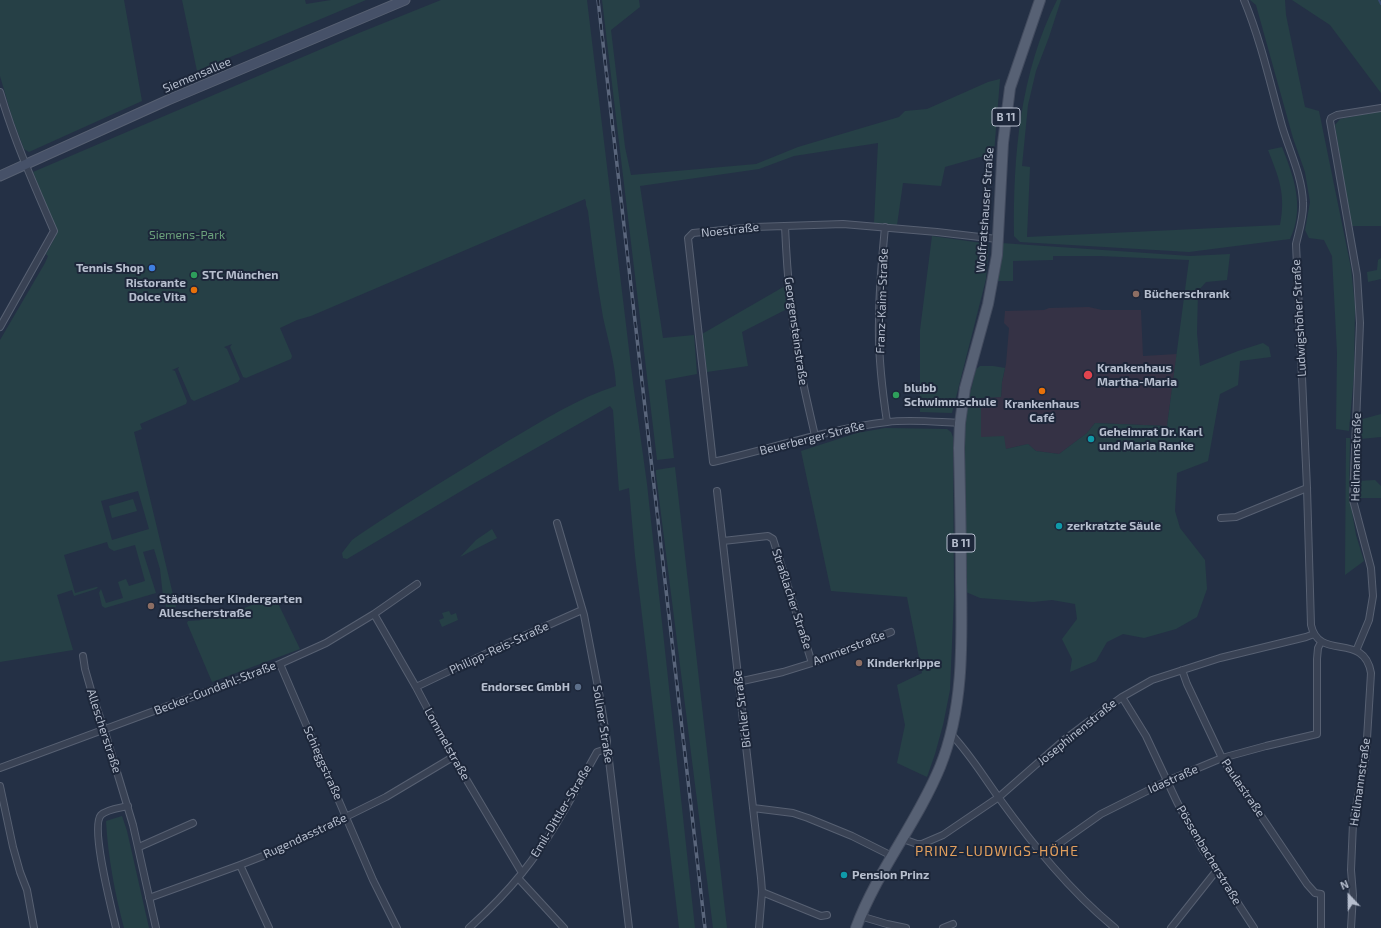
<!DOCTYPE html>
<meta charset="utf-8">
<style>
body{margin:0}
#map{position:relative;width:1381px;height:928px;overflow:hidden;background:#243045;font-family:"Exo 2",sans-serif}
canvas{display:block}
.north{position:absolute;left:1329px;top:876px;width:40px;height:40px;-webkit-text-stroke:3px #1d273a;paint-order:stroke;rotate:338deg;font-size:11px;font-weight:700;line-height:16px;text-align:center;color:#b6bece}
.north::after{content:'';display:block;margin:auto;width:14px;height:18px;background:#b6bece;clip-path:polygon(50% 0,100% 100%,50% 72%,0 100%)}
</style>
<div id="map">
<canvas width="1381" height="928"></canvas>
<div class="north">N</div>
</div>
<script>
const ctx = document.querySelector('canvas').getContext('2d');
ctx.lineJoin = 'round';
function fillPath(path, color) { ctx.fillStyle = color; ctx.fill(path, 'evenodd'); }
function strokePath(path, color, width, dash) { ctx.strokeStyle = color; ctx.lineWidth = width; ctx.lineCap = dash ? 'butt' : 'round'; ctx.setLineDash(dash || []); ctx.stroke(path); }
function write(font, color, halo, rows, align = 'center') {
  ctx.font = font + ' "Exo 2",sans-serif'; ctx.lineWidth = 4; ctx.setLineDash([]); ctx.textBaseline = 'middle'; ctx.strokeStyle = halo; ctx.fillStyle = color; for (const [text, x, y, turn = 0] of rows) {
    ctx.save(); ctx.translate(x, y); ctx.rotate((+turn || 0) * Math.PI / 180); ctx.textAlign = isNaN(turn) ? turn : align; if (halo) ctx.strokeText(text, 0, 0); ctx.fillText(text, 0, 0); ctx.restore();
  }
}
fillPath(new Path2D(`
 M 1089,307 L 1102,310 L 1141,310 L 1143,356 L 1177,354 L 1167,426 L 1095,423 L 1087,433 L 1059,454 L 1036,451 L 1028,444 L 1006,449 L 981,437 L 981,398 L 1001,397 L 1002,382 L 1006,364 L 1009,328 L 1004,323 L 1005,311 L 1044,310 L 1049,308 Z`), '#353245');
fillPath(new Path2D(`
 M 0,0 L 124,0 L 142,101 L 29,152 L 24,149 L 12,117 L 0,76 Z
 M 182,0 L 305,0 L 306,4 L 331,0 L 366,0 L 197,71 Z
 M 441,0 L 587,0 L 633,383 L 647,484 L 695,928 L 679,928 L 635,556 L 629,488 L 619,491 L 613,410 L 610,406 L 473,484 L 347,559 L 343,558 L 342,553 L 352,540 L 359,535 C 408,502 458,472 508,441 C 542,421 578,398 616,386 C 615,363 608,340 603,317 C 597,282 592,247 588,211 L 586,205 L 586,202 L 585,199 L 311,316 L 297,320 L 280,328 L 292,356 L 291,359 L 246,378 L 243,377 L 230,347 L 232,344 L 224,347 L 227,349 L 240,379 L 238,382 L 194,401 L 191,399 L 178,369 L 179,367 L 172,370 L 175,371 L 187,401 L 186,404 L 140,424 L 142,429 L 134,432 L 176,607 L 167,610 L 163,596 L 160,569 L 154,549 L 143,552 L 156,593 L 105,608 L 102,606 L 99,593 L 101,589 L 106,603 L 123,598 L 118,582 L 126,579 L 129,586 L 145,581 L 135,545 L 114,551 L 109,548 L 107,542 L 64,555 L 75,593 L 96,587 L 98,587 L 96,589 L 74,596 L 72,590 L 57,595 L 73,650 L 0,662 L 0,340 L 45,263 L 48,256 L 46,254 L 56,236 L 56,230 L 33,172 L 359,33 ZM 138,491 L 149,529 L 112,540 L 101,501 Z
 M 602,0 L 639,0 L 640,7 L 611,30 L 625,147 L 631,175 L 756,164 L 798,147 L 899,117 L 905,111 L 927,109 L 988,82 L 1000,79 L 994,153 L 945,167 L 941,186 L 903,183 L 897,225 L 874,223 L 878,143 L 794,156 L 759,169 L 640,186 L 663,338 L 694,335 L 697,374 L 665,380 L 674,458 L 657,460 Z
 M 1057,0 L 1061,0 L 1049,37 L 1036,71 L 1028,105 L 1022,166 L 1030,167 L 1027,237 L 1280,225 C 1286,194 1279,178 1268,150 L 1282,147 C 1294,177 1305,208 1290,239 L 1189,252 L 1020,242 L 1014,236 C 1013,156 1020,73 1057,0 Z
 M 1250,0 L 1285,0 L 1286,15 L 1305,107 L 1319,111 L 1351,268 L 1355,306 L 1354,374 L 1349,431 L 1336,429 L 1337,353 L 1332,256 L 1324,240 L 1309,238 L 1305,230 L 1310,202 L 1305,172 L 1293,138 L 1256,5 Z
 M 1292,0 L 1381,0 L 1381,93 L 1330,25 Z
 M 1381,111 L 1381,226 L 1351,226 L 1335,125 L 1340,119 Z
 M 932,236 L 989,244 L 986,279 L 952,413 L 920,412 L 920,330 Z
 M 1001,243 L 1190,256 L 1230,254 L 1227,280 L 1206,282 L 1198,291 L 1197,333 L 1200,366 L 1238,351 L 1263,343 L 1269,347 L 1271,357 L 1240,361 L 1238,385 L 1220,394 L 1208,461 L 1177,473 L 1175,511 L 1180,528 L 1205,560 L 1207,589 L 1197,617 L 1176,629 L 1144,638 L 1123,634 L 1107,642 L 1096,661 L 1070,672 L 1072,659 L 1062,639 L 1077,619 L 1075,604 L 1052,600 L 1033,602 L 980,598 L 966,592 L 964,503 L 964,427 L 969,398 L 976,369 L 980,366 L 993,366 L 1005,368 L 1002,382 L 1001,397 L 981,398 L 981,437 L 1004,436 L 1006,449 L 1028,444 L 1036,451 L 1059,454 L 1087,433 L 1095,423 L 1167,426 L 1189,260 L 1100,256 L 1053,256 L 1053,260 L 1013,261 L 1013,281 L 997,281 Z
 M 1381,258 L 1381,279 L 1368,282 L 1367,272 L 1377,270 L 1378,260 Z
 M 785,286 L 787,309 L 742,332 L 748,366 L 707,372 L 702,334 Z
 M 1381,414 L 1381,437 L 1360,439 L 1359,420 Z
 M 885,428 L 947,429 L 951,432 L 953,437 L 954,596 L 950,690 L 943,725 L 935,754 L 927,777 L 897,763 L 905,725 L 897,685 L 922,673 L 907,597 L 831,591 L 801,451 L 857,433 Z
 M 1346,438 L 1350,438 L 1349,495 L 1356,535 L 1364,561 L 1345,575 Z
 M 675,467 L 727,928 L 713,928 L 656,474 L 656,470 Z
 M 1375,480 L 1381,486 L 1381,498 L 1358,498 L 1358,481 Z
 M 133,499 L 137,511 L 112,518 L 109,506 Z
 M 492,529 L 497,538 L 460,557 L 476,540 Z
 M 274,595 L 300,649 L 212,682 L 187,623 L 188,621 C 219,620 246,608 274,595 Z
 M 449,611 L 451,615 L 456,613 L 458,620 L 442,627 L 439,620 L 444,618 L 442,613 Z
 M 122,816 L 127,831 L 149,928 L 124,928 C 115,894 108,857 106,821 Z`), '#264046');
strokePath(new Path2D(`
 M 1379,0 L 1381,4`), '#364a6e', 2);
const minor = new Path2D(`
 M 1244,0 C 1261,41 1270,83 1282,126 C 1289,150 1302,176 1303,202 C 1304,216 1299,231 1296,244 L 1307,488 L 1311,625 C 1319,662 1364,631 1371,673 L 1366,755 L 1353,823 L 1351,870 L 1353,895 L 1351,928
 M 0,92 C 14,140 34,185 54,231 L 0,327
 M 785,226 C 787,273 791,320 800,366 C 804,390 810,413 815,436
 M 885,227 C 882,258 879,290 879,321 C 878,355 882,389 887,422
 M 960,423 C 936,422 911,419 887,422 C 828,429 771,449 713,462 L 688,238 L 693,233 L 755,227 L 843,224 L 937,232 L 997,239
 M 717,491 L 761,878 L 762,892 L 759,928
 M 1221,518 L 1236,517 L 1307,488
 M 557,523 L 584,615 L 600,698 L 607,741 L 606,749 L 609,760 L 629,928
 M 723,541 L 768,536 L 773,539 L 812,663
 M 374,614 L 416,687 L 453,757 L 522,873
 M 1356,651 L 1369,620 L 1373,596 L 1371,568 L 1353,500 L 1360,323 L 1357,275 L 1330,121 L 1331,118 L 1337,115 L 1381,108
 M 83,656 L 85,669 L 93,697 L 104,729 L 133,825 L 156,928
 M 280,664 L 373,880 L 397,928
 M 1182,670 L 1187,684 L 1222,758 L 1307,884 L 1315,893 L 1321,894 L 1321,928
 M 738,682 L 783,672 L 812,663 L 891,632
 M 416,687 L 506,644 L 582,610
 M 1122,697 L 1146,736 L 1177,802 L 1202,848 L 1254,928
 M 951,734 C 970,754 983,776 999,798 C 1033,845 1070,891 1115,928
 M 0,768 L 273,667 L 326,643 L 374,614 L 417,584
 M 0,786 L 13,847 L 20,872 L 27,890 L 34,928
 M 753,808 L 793,813 L 808,818 L 852,836 L 892,856
 M 903,839 L 917,844 L 922,844 L 943,835 L 999,797 L 1064,740 L 1084,725 L 1122,697 L 1152,680 L 1220,658 L 1306,637 L 1314,634
 M 139,847 L 193,823
 M 1043,855 L 1101,814 L 1167,781 L 1222,758 L 1266,746 L 1317,734 L 1317,659 L 1318,648 L 1321,642
 M 240,865 L 269,928
 M 518,878 L 564,928
 M 762,892 L 821,916 L 827,915
 M 149,898 L 240,865 L 281,849 L 386,797 L 453,757
 M 860,916 L 887,924 L 906,928
 M 116,928 C 112,910 90,827 101,815 C 107,809 120,808 128,806
 M 469,928 C 488,911 506,893 522,873 C 552,836 574,793 597,752 L 606,749
 M 943,928 L 953,924
 M 1171,928 L 1217,870`);
const secondary = new Path2D(`
 M 0,176 L 168,100 L 405,0`);
const primary = new Path2D(`
 M 856,928 C 877,871 917,823 940,767 C 964,708 962,642 961,579 C 961,535 960,492 959,448 L 960,423 L 965,388 L 988,304 L 997,255 L 1003,143 L 1010,88 L 1040,0`);
strokePath(minor, '#576072', 8);
strokePath(secondary, '#576072', 11);
strokePath(primary, '#424b5e', 12);
strokePath(minor, '#394254', 6);
strokePath(secondary, '#465168', 9);
strokePath(primary, '#576174', 10);
const rail = new Path2D(`
 M 598,0 L 705,928`);
strokePath(rail, '#5a667c', 3.5);
strokePath(rail, '#1d273a', 2, [6]);
for (const [x, y, r, color] of [
 [152,268,4,"#3f7fe0"],
 [194,275,4,"#2e9e5b"],
 [194,290,4,"#e8710a"],
 [1136,294,4,"#8d6e63"],
 [1088,375,5,"#e0444e"],
 [1042,391,4,"#e8710a"],
 [896,395,4,"#2e9e5b"],
 [1091,439,4,"#0f9aa8"],
 [1059,526,4,"#0f9aa8"],
 [151,606,4,"#8d6e63"],
 [859,663,4,"#8d6e63"],
 [578,687,4,"#5c6f8a"],
 [844,875,4,"#0f9aa8"]
]) { const dot = new Path2D(); dot.arc(x, y, r, 0, 2 * Math.PI); ctx.fillStyle = color; ctx.fill(dot); strokePath(dot, '#1d273a', 1.5); }
for (const [x, y, w] of [
 [1006,117,28],
 [961,543,28]
]) { const box = new Path2D(); box.roundRect(x - w / 2, y - 9, w, 18, 3); ctx.fillStyle = '#1d273a'; ctx.fill(box); strokePath(box, '#b6bece', 1); }
write('bold 11px', '#b6bece', null, [
 ["B 11",1006,117],
 ["B 11",961,543]
]);
write('12px', '#b6bece', '#1d273a', [
 ["Siemensallee",197,75,-23],
 ["Wolfratshauser Straße",985,210,-86],
 ["Noestraße",730,230,-6],
 ["Franz-Kaim-Straße",882,301,-88],
 ["Ludwigshöher Straße",1299,318,-93],
 ["Georgensteinstraße",796,331,82],
 ["Beuerberger Straße",812,438,-14],
 ["Heilmannstraße",1356,457,-89],
 ["Straßlacher Straße",792,599,72],
 ["Philipp-Reis-Straße",499,648,-25],
 ["Ammerstraße",849,648,-21],
 ["Becker-Gundahl-Straße",215,688,-21],
 ["Bichler Straße",742,709,-97],
 ["Sollner Straße",603,724,81],
 ["Allescherstraße",104,731,72],
 ["Josephinenstraße",1077,732,-39],
 ["Lommelstraße",447,744,61],
 ["Schieggstraße",323,763,66],
 ["Idastraße",1173,779,-24],
 ["Heilmannstraße",1360,782,-82],
 ["Paulastraße",1243,788,56],
 ["Emil-Dittler-Straße",561,811,-59],
 ["Rugendasstraße",305,836,-25],
 ["Pössenbacherstraße",1209,855,59]
]);
write('12px', '#6ba17b', '#1d273a', [
 ["Siemens-Park",187,235]
]);
write('bold 12px', '#b6bece', '#1d273a', [
 ["Tennis Shop",144,268,"right"],
 ["STC München",202,275],
 ["Ristorante",186,283,"right"],
 ["Dolce Vita",186,297,"right"],
 ["Bücherschrank",1144,294],
 ["Krankenhaus",1097,368],
 ["Martha-Maria",1097,382],
 ["blubb",904,388],
 ["Schwimmschule",904,402],
 ["Krankenhaus",1042,404,"center"],
 ["Café",1042,418,"center"],
 ["Geheimrat Dr. Karl",1099,432],
 ["und Maria Ranke",1099,446],
 ["zerkratzte Säule",1067,526],
 ["Städtischer Kindergarten",159,599],
 ["Allescherstraße",159,613],
 ["Kinderkrippe",867,663],
 ["Endorsec GmbH",570,687,"right"],
 ["Pension Prinz",852,875]
], 'left');
ctx.letterSpacing = '1px';
write('14px', '#e19f5e', '#1d273a', [
 ["PRINZ-LUDWIGS-HÖHE",997,851]
]);
ctx.letterSpacing = '0px';
</script>
